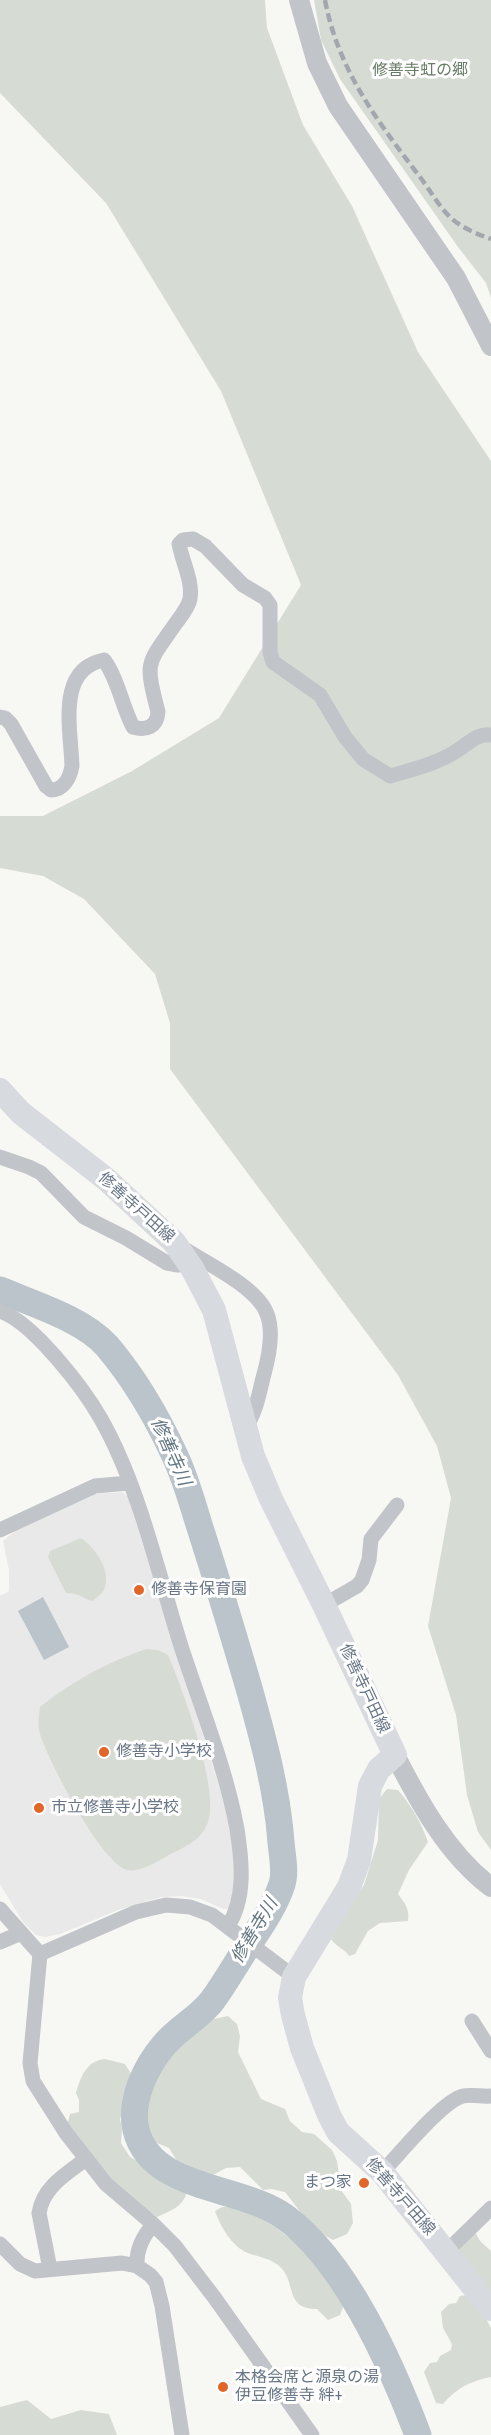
<!DOCTYPE html>
<meta charset="utf-8">
<style>
body{margin:0}
canvas{display:block;background:#f7f7f4}
</style>
<canvas width="491" height="2435"></canvas>
<script>
const ctx = document.querySelector('canvas').getContext('2d');
ctx.lineJoin = 'round';
function fillPath(path, color) { ctx.fillStyle = color; ctx.fill(path, 'evenodd'); }
function strokePath(path, color, width, dash) { ctx.strokeStyle = color; ctx.lineWidth = width; ctx.lineCap = dash ? 'butt' : 'round'; ctx.setLineDash(dash || []); ctx.stroke(path); }
function write(font, color, halo, rows, align = 'center') {
  ctx.font = font + ' "Archivo Narrow","Noto Sans JP",sans-serif'; ctx.lineWidth = 6; ctx.setLineDash([]); ctx.textBaseline = 'middle'; ctx.strokeStyle = halo; ctx.fillStyle = color; for (const [text, x, y, turn = 0] of rows) {
    ctx.save(); ctx.translate(x, y); ctx.rotate((+turn || 0) * Math.PI / 180); ctx.textAlign = isNaN(turn) ? turn : align; if (halo) ctx.strokeText(text, 0, 0); ctx.fillText(text, 0, 0); ctx.restore();
  }
}
fillPath(new Path2D(`
 M 123,1492 L 128,1497 L 225,1805 L 234,1843 L 238,1883 L 231,1906 L 227,1909 L 223,1909 L 201,1899 L 182,1896 L 161,1897 L 118,1910 L 60,1934 L 45,1937 L 36,1935 L 23,1922 L 0,1884 L 0,1596 L 9,1591 L 9,1570 L 3,1541 L 19,1528 L 94,1494 Z`), '#e8e9e8');
fillPath(new Path2D(`
 M 0,0 L 265,0 L 267,28 L 303,125 L 352,206 L 418,352 L 491,461 L 491,1850 L 478,1832 L 467,1795 L 456,1715 L 428,1626 L 451,1498 L 437,1446 L 398,1375 L 170,1069 L 170,1023 L 155,974 L 84,899 L 43,876 L 0,868 L 0,816 L 43,816 L 132,771 L 219,718 L 301,585 L 221,391 L 106,203 L 0,93 Z
 M 314,0 L 491,0 L 491,298 L 486,283 L 458,247 L 340,79 L 321,40 Z
 M 81,1538 C 96,1549 112,1571 104,1590 C 102,1594 96,1598 93,1601 C 83,1599 78,1592 66,1593 L 48,1557 L 50,1551 Z
 M 146,1649 L 158,1650 L 168,1655 C 182,1688 222,1794 207,1825 C 200,1841 184,1847 169,1855 C 158,1861 140,1873 127,1870 C 101,1863 48,1760 40,1734 C 37,1725 39,1716 40,1707 C 73,1681 107,1662 146,1649 Z
 M 387,1789 L 398,1790 C 411,1805 422,1824 428,1842 L 409,1870 L 398,1894 C 405,1903 410,1910 408,1921 L 380,1923 L 368,1931 L 355,1954 L 349,1956 C 345,1949 336,1947 331,1939 L 336,1927 L 364,1885 L 378,1840 L 379,1799 Z
 M 228,2016 L 237,2024 L 240,2036 L 238,2052 L 261,2099 L 285,2109 L 290,2121 L 302,2132 L 314,2134 L 332,2150 L 337,2161 L 341,2190 L 351,2204 L 353,2223 L 347,2234 L 333,2240 C 311,2229 300,2211 285,2192 L 271,2189 L 263,2190 L 240,2167 L 226,2168 L 211,2176 L 191,2173 L 177,2161 L 169,2148 L 152,2141 L 145,2115 L 144,2104 L 157,2068 L 183,2039 L 209,2020 Z
 M 105,2059 L 125,2064 L 132,2075 L 130,2100 L 123,2109 L 120,2119 L 122,2129 L 121,2143 L 130,2157 L 145,2165 L 163,2181 L 187,2192 C 183,2207 170,2211 157,2217 L 122,2193 L 67,2125 L 70,2114 L 79,2112 L 79,2100 L 76,2093 C 81,2076 86,2061 105,2059 Z
 M 222,2207 L 239,2207 L 253,2215 L 268,2218 L 280,2231 L 305,2250 L 322,2270 L 324,2276 L 334,2283 L 344,2305 L 340,2315 L 328,2320 L 317,2309 C 283,2309 298,2281 278,2265 C 269,2258 259,2257 248,2253 C 232,2247 220,2226 215,2211 Z
 M 475,2232 L 480,2241 L 491,2251 L 491,2301 L 457,2251 Z
 M 467,2295 L 483,2313 L 491,2328 L 491,2377 C 472,2380 455,2389 443,2404 L 436,2403 L 424,2372 L 430,2363 L 437,2362 L 440,2356 L 451,2350 L 452,2344 L 443,2328 L 441,2312 L 449,2304 L 456,2303 L 460,2296 Z
 M 27,2400 L 51,2419 L 81,2410 L 109,2414 L 117,2435 L 0,2435 L 0,2407 Z`), '#d6dcd4');
fillPath(new Path2D(`
 M 43,1597 L 69,1647 L 44,1660 L 18,1611 Z`), '#bbc4ca');
strokePath(new Path2D(`
 M 0,1290 C 33,1304 83,1319 107,1346 C 135,1379 157,1417 175,1456 C 187,1481 194,1510 203,1537 C 219,1587 234,1637 249,1688 C 263,1738 277,1789 281,1842 C 282,1855 286,1872 282,1884 C 274,1909 257,1931 243,1953 C 233,1969 223,1986 212,2001 C 199,2018 178,2028 164,2045 C 146,2066 129,2101 136,2130 C 151,2191 241,2185 285,2217 C 347,2263 391,2364 418,2435`), '#bbc4ca', 27);
strokePath(new Path2D(`
 M 0,717 L 5,718 L 11,724 L 46,786 L 51,790 C 64,790 70,777 72,766 C 71,730 56,669 104,660 C 118,679 122,706 133,727 C 146,731 157,727 158,712 C 145,660 146,666 176,623 C 181,616 188,608 190,599 C 193,581 182,561 179,544 L 183,540 L 193,539 L 205,546 L 243,585 L 265,598 L 270,605 L 270,652 L 273,662 L 320,695 L 345,737 L 363,759 L 390,776 C 415,769 440,763 461,748 C 471,741 479,733 491,735
 M 0,1157 L 29,1167 L 41,1173 L 84,1217 L 126,1238 L 167,1263 L 178,1265 L 189,1263
 M 184,1249 C 207,1263 258,1288 267,1314 C 274,1332 269,1356 264,1374 C 259,1392 257,1412 245,1427
 M 0,1311 C 33,1322 84,1389 101,1419 C 139,1486 158,1573 181,1646 C 200,1705 226,1768 237,1829 C 242,1861 246,1898 228,1926
 M 0,1530 L 95,1486 L 129,1483
 M 324,1605 L 357,1586 L 362,1580 L 369,1560 L 371,1539 L 397,1505
 M 0,1909 L 40,1954 L 30,2063 L 33,2081 L 66,2133 L 106,2184 L 153,2224 L 175,2246 L 214,2297 L 312,2435
 M 0,1942 L 21,1933
 M 40,1954 L 136,1912 L 166,1905 L 190,1907 L 212,1915 L 294,1977
 M 472,2021 L 491,2051
 M 382,2172 C 399,2155 442,2101 463,2096 C 472,2094 482,2097 491,2096
 M 0,2244 L 20,2264 L 35,2271 L 122,2263 L 137,2266 L 150,2275 L 156,2282 L 162,2306 L 182,2435
 M 446,2252 L 491,2208
 M 137,2266 C 136,2249 143,2237 153,2224
 M 50,2269 L 39,2213 C 43,2187 66,2174 86,2159`), '#c1c4c8', 15);
strokePath(new Path2D(`
 M 299,0 L 317,63 L 338,106 L 456,278 L 491,346
 M 395,1755 C 419,1802 448,1855 491,1887`), '#c1c4c8', 20);
strokePath(new Path2D(`
 M 0,1090 L 21,1113 L 106,1179 L 174,1242 L 192,1268 L 214,1310 L 253,1456 L 271,1499 L 324,1605 L 395,1755 L 379,1769 L 370,1786 L 359,1860 L 349,1887 L 294,1977 L 290,1998 L 293,2015 L 302,2048 L 329,2115 L 338,2132 L 382,2172 L 491,2309`), '#d7dadf', 24);
strokePath(new Path2D(`
 M 325,0 C 338,70 378,122 420,177 C 430,190 439,207 451,218 C 462,228 477,234 491,239`), '#a2a7ae', 4.5, [9, 4.5]);
for (const [x, y, r, color] of [
 [139,1590,6,"#e2652a"],
 [104,1752,6,"#e2652a"],
 [39,1808,6,"#e2652a"],
 [364,2183,6,"#e2652a"],
 [223,2387,6,"#e2652a"]
]) { const dot = new Path2D(); dot.arc(x, y, r, 0, 2 * Math.PI); ctx.fillStyle = color; ctx.fill(dot); strokePath(dot, '#fff', 2); }
write('16px', '#687c65', '#fff', [
 ["修善寺虹の郷",420,71]
]);
write('16px', '#677585', '#fff', [
 ["修善寺戸田線",136,1208,42],
 ["修善寺戸田線",364,1689,65],
 ["修善寺戸田線",400,2197,49]
]);
write('16px', '#677585', '#fff', [
 ["修善寺保育園",151,1590],
 ["修善寺小学校",116,1752],
 ["市立修善寺小学校",51,1808],
 ["まつ家",352,2183,"right"],
 ["本格会席と源泉の湯",235,2378],
 ["伊豆修善寺 絆+",235,2396]
], 'left');
write('italic 18px', '#637681', '#fff', [
 ["修善寺川",170,1452,66],
 ["修善寺川",255,1931,-59]
]);
</script>
